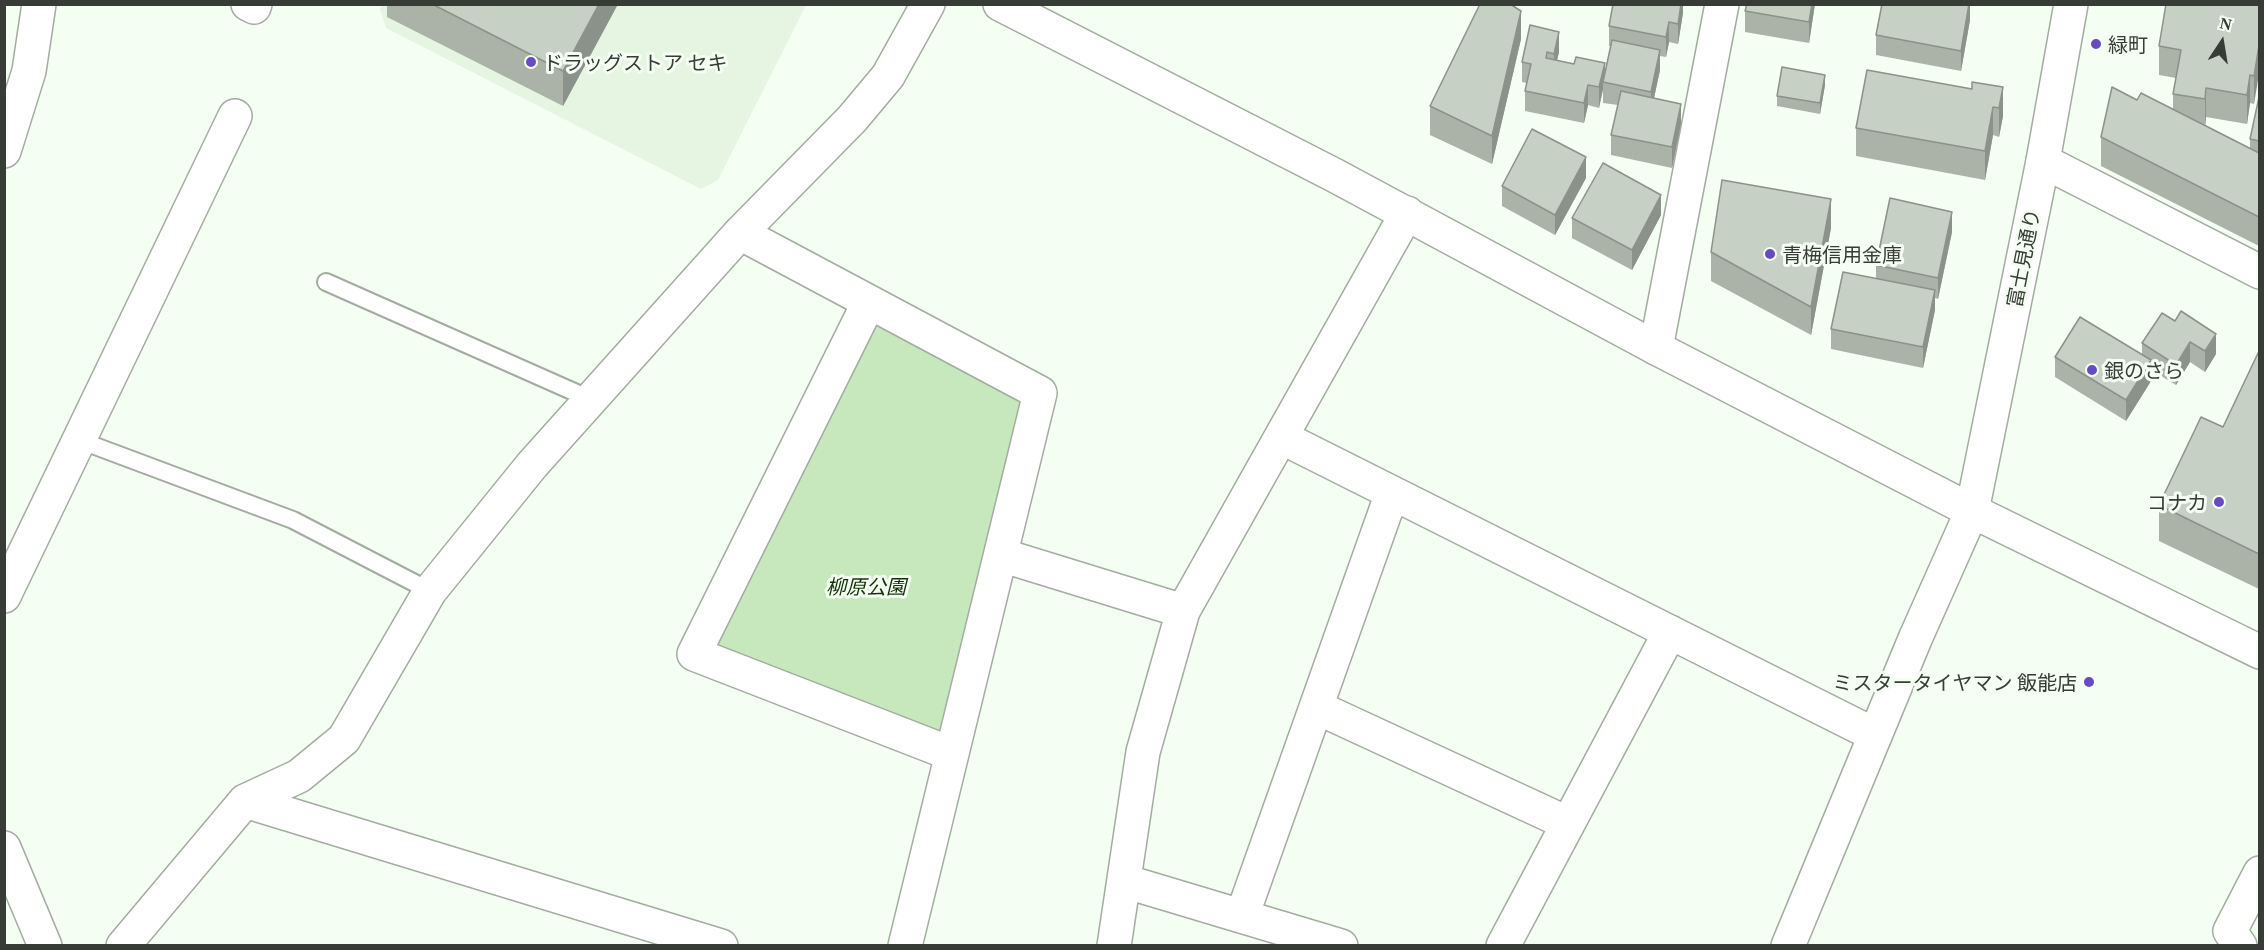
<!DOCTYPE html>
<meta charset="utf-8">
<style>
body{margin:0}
#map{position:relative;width:2264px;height:950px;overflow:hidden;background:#f4fef2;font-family:Georgia,serif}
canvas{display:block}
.frame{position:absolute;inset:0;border:6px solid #383c37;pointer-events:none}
.north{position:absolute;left:2192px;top:12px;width:60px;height:60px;-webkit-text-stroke:4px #f4fef2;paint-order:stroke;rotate:12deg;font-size:16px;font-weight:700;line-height:24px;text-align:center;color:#383c37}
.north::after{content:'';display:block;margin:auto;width:21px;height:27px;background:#383c37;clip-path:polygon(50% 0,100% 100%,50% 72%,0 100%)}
</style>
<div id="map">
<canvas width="2264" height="950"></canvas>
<div class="frame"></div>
<div class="north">N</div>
</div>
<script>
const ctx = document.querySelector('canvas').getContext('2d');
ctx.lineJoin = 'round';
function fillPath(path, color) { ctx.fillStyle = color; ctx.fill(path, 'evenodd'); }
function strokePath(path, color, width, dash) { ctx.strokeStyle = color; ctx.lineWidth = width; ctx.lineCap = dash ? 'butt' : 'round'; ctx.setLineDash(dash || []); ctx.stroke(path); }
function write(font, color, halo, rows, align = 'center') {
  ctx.font = font + ' Georgia,"Noto Sans JP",serif'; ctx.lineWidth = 6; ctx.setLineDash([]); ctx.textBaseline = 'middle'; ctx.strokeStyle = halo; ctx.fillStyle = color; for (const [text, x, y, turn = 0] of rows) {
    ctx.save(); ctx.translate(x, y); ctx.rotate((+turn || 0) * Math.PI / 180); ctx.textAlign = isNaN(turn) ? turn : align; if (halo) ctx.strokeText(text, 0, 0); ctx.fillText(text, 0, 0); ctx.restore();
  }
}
fillPath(new Path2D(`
 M 382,4 L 806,5 L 718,180 L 701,189 L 386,28 L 380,9 Z`), '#e6f4e2');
fillPath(new Path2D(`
 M 869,302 L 1040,393 L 952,754 L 694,654 Z`), '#c7e7bd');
const lane = new Path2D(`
 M 326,282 L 590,399
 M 79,440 L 293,520 L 430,591`);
const street = new Path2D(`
 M 248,4 L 254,7 L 255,4
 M 4,151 L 29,71 L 39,4
 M 2043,161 L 2260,272
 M 740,233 L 1040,393 L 905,946
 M 869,302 L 694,654 L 952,754
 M 1656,348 L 1722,4
 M 1283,438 L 1875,735
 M 1001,555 L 1183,611
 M 4,596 L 235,116
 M 1316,707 L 1567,823
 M 245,801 L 299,776 L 344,739 L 430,591 L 532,465 L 740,233 L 852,119 L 888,76 L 928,4
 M 4,848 L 45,946
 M 1124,881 L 1341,946
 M 1242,916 L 1392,493
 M 123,946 L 245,801 L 721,946
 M 1114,946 L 1143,752 L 1183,611 L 1407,213
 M 1503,946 L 1670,632
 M 2240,946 L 2230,931 L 2260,873`);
const secondary = new Path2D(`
 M 1000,4 L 1334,175 L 1656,348 L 1972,511 L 2260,652
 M 1788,946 L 1915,639 L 1972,511 L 2043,161 L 2071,4`);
strokePath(lane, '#a3aca0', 20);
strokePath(street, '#a3aca0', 36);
strokePath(secondary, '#a3aca0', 36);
strokePath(lane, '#fff', 16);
strokePath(street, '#fff', 33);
strokePath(secondary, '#fff', 33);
fillPath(new Path2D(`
 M 387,4 L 618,4 L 563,106 L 387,17 Z
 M 1683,4 L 1683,13 L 1678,44 L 1669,42 L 1666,57 L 1660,56 L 1660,70 L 1654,98 L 1681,124 L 1672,168 L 1611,155 L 1611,135 L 1618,105 L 1603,103 L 1603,89 L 1599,108 L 1588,105 L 1584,123 L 1525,111 L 1525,91 L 1527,83 L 1522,82 L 1522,62 L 1530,25 L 1559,52 L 1557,60 L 1605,75 L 1611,46 L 1609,46 L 1609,26 Z
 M 1815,4 L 1809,43 L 1745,32 L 1745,11 Z
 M 1970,4 L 1970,20 L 1961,71 L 1876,55 L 1876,35 Z
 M 2259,4 L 2254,104 L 2250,103 L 2247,124 L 2206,117 L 2205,125 L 2250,148 L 2250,139 L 2259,97 L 2259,246 L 2101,166 L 2101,137 L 2137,100 L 2173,109 L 2173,94 L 2176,78 L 2159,75 L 2159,46 Z
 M 1521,39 L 1492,164 L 1430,135 L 1430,106 Z
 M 1825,85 L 1820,114 L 1777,106 L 1777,96 Z
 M 2003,87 L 2003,116 L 1999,137 L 1993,135 L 1985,180 L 1856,156 L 1856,128 L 1972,89 Z
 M 1586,178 L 1555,235 L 1502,206 L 1502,186 Z
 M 1661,215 L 1632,270 L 1572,238 L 1572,218 Z
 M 1831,228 L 1811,335 L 1711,281 L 1711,252 Z
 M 1952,232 L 1938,299 L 1935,298 L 1935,310 L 1923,368 L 1831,349 L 1831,329 L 1876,278 L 1876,265 Z
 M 2162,313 L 2216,354 L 2205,372 L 2190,362 L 2176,385 L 2151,370 L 2151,381 L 2126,421 L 2055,377 L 2055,357 L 2142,355 L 2142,343 Z
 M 2259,351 L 2259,589 L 2159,541 L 2159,505 L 2223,427 Z`), '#abb3a9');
fillPath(new Path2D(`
 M 599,4 L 618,4 L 563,106 L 563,71 Z
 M 1681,4 L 1683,4 L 1683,13 L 1678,44 L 1678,24 Z
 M 1812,4 L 1815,4 L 1809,43 L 1809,22 Z
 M 1969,4 L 1970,4 L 1970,20 L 1961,71 L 1961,51 Z
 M 1521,11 L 1521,39 L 1492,164 L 1492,136 Z
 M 1669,22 L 1669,42 L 1666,57 L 1666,37 Z
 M 1559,32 L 1559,52 L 1554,74 L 1554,54 Z
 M 2259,45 L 2259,74 L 2254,104 L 2254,76 Z
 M 1660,50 L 1660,70 L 1651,112 L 1651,92 Z
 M 1605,63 L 1605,83 L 1603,82 L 1603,89 L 1599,108 L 1599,87 Z
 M 1825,75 L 1825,85 L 1820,114 L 1820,103 Z
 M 2250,75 L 2250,103 L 2247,124 L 2247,95 Z
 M 1588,85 L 1588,105 L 1584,123 L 1584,103 Z
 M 2003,87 L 2003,116 L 1999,137 L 1999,108 Z
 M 2206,88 L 2206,117 L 2205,128 L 2205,99 Z
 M 1681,104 L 1681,124 L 1672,168 L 1672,147 Z
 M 1993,107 L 1993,135 L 1985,180 L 1985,151 Z
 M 1586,157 L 1586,178 L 1555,235 L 1555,215 Z
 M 1661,195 L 1661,215 L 1632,270 L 1632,250 Z
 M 1831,199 L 1831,228 L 1811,335 L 1811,307 Z
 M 1952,212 L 1952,232 L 1938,299 L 1938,278 Z
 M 1935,290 L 1935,310 L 1923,368 L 1923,347 Z
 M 2216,334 L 2216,354 L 2205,372 L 2205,351 Z
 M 2190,342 L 2190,362 L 2176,385 L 2176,365 Z
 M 2151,360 L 2151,381 L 2126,421 L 2126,400 Z`), '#8b9289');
const building = new Path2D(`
 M 432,4 L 599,4 L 563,71 Z
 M 1480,4 L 1510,4 L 1521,11 L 1492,136 L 1430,106 Z
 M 1613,4 L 1681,4 L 1678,24 L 1669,22 L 1666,37 L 1609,26 Z
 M 1747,4 L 1812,4 L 1809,22 L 1745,11 Z
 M 1882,4 L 1969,4 L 1961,51 L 1876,35 Z
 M 2166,4 L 2259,4 L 2259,45 L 2254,76 L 2250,75 L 2247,95 L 2206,88 L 2205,99 L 2173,94 L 2181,50 L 2159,46 Z
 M 1530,25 L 1559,32 L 1554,54 L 1547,52 L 1546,58 L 1574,64 L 1576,57 L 1605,63 L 1599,87 L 1588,85 L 1584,103 L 1525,91 L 1531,64 L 1522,62 Z
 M 1612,40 L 1660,50 L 1651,92 L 1603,82 Z
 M 1782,67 L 1825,75 L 1820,103 L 1777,96 Z
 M 1867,70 L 1972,89 L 1972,82 L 2003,87 L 1999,108 L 1993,107 L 1985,151 L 1856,128 Z
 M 2112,87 L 2137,100 L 2141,93 L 2259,153 L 2259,217 L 2101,137 Z
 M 1621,91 L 1681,104 L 1672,147 L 1611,135 Z
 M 2259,97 L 2259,141 L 2250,139 Z
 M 1532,129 L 1586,157 L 1555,215 L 1502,186 Z
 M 1603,163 L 1661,195 L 1632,250 L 1572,218 Z
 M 1722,180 L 1831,199 L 1811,307 L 1711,252 Z
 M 1890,198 L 1952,212 L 1938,278 L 1876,265 Z
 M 1843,272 L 1935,290 L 1923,347 L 1831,329 Z
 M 2181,311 L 2216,334 L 2205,351 L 2190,342 L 2176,365 L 2142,343 L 2162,313 L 2175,321 Z
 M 2080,317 L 2151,360 L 2126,400 L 2055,357 Z
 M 2259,351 L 2259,554 L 2159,505 L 2201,417 L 2223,427 Z`);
fillPath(building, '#c7d0c4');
strokePath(building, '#8b9289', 1.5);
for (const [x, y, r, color] of [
 [2096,44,6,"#664bc4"],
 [531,62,6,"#664bc4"],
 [1770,254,6,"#664bc4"],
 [2092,370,6,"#664bc4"],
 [2219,502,6,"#664bc4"],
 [2089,682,6,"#664bc4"]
]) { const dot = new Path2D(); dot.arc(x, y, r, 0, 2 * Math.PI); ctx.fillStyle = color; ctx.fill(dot); strokePath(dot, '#f4fef2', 2); }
write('20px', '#383c37', '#f4fef2', [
 ["緑町",2108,44],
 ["ドラッグストア セキ",543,62],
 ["青梅信用金庫",1782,254],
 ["銀のさら",2104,370],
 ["コナカ",2207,502,"right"],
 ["ミスタータイヤマン 飯能店",2077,682,"right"]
], 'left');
write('20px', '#383c37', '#f4fef2', [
 ["富士見通り",2023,258,-79]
]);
write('italic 20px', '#123206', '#f4fef2', [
 ["柳原公園",866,586]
]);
</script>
